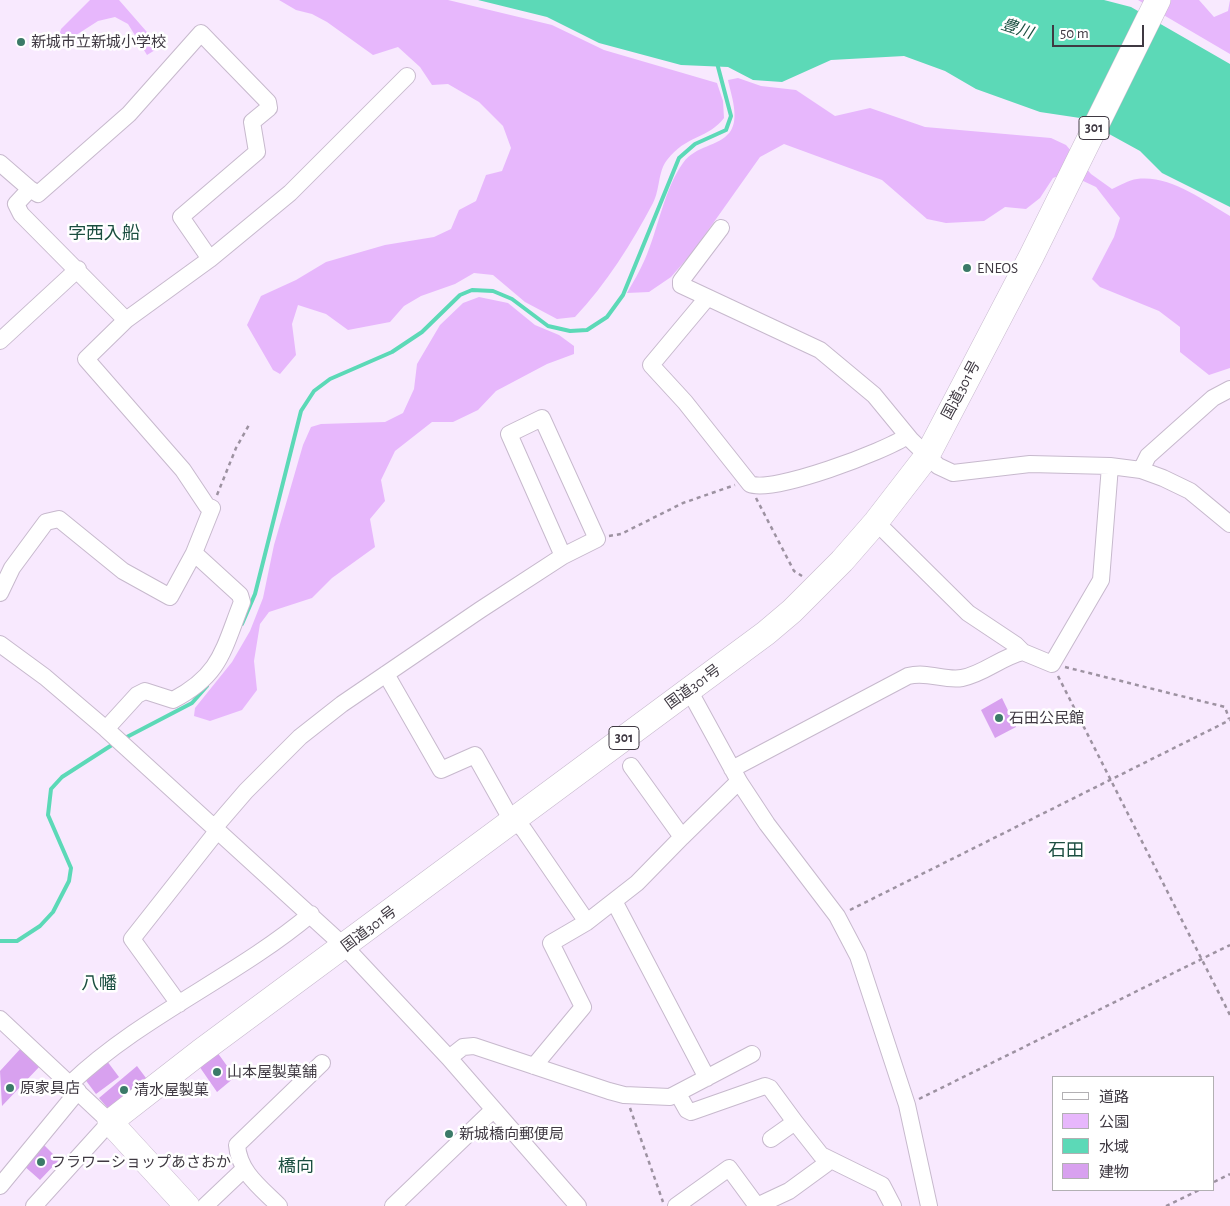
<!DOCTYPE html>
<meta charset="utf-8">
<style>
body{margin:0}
#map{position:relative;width:1230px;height:1206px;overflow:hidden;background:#f8e9fe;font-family:"Alegreya Sans","Noto Sans JP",sans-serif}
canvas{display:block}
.legend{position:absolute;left:1052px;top:1076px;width:162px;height:115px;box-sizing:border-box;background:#fff;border:1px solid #b2b0b3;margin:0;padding:6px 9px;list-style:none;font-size:15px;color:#3f3942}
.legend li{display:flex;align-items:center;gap:10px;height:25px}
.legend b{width:25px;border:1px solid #b2b0b3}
.scale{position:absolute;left:1052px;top:25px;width:92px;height:22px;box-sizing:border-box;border:2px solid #3f3942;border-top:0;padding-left:6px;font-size:15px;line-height:18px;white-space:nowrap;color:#3f3942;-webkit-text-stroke:4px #fff;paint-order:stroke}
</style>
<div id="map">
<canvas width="1230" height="1206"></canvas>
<ul class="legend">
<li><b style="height:6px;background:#fff"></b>道路</li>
<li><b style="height:14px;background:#e7b7fc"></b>公園</li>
<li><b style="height:14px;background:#5cd9b7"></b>水域</li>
<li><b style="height:14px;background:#d8a1ef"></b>建物</li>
</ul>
<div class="scale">50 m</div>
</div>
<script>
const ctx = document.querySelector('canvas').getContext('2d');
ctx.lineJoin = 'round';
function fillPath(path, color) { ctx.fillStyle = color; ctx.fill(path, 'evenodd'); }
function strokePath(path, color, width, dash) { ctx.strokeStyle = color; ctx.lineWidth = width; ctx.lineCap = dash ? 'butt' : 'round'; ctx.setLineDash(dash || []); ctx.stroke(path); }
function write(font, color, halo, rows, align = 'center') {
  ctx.font = font + ' "Alegreya Sans","Noto Sans JP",sans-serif'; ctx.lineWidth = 5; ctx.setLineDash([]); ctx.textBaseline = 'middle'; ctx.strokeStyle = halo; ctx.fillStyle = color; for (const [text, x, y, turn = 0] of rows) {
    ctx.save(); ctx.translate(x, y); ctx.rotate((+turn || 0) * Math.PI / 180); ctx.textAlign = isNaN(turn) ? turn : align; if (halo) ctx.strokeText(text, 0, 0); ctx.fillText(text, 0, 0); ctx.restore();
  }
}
fillPath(new Path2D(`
 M 90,0 L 119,0 L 160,47 L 147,55 L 128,24 L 115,17 L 98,21 L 70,39 L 58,39 L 61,29 Z
 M 279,0 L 448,0 L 552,25 L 604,50 L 717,83 L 723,101 L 724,118 C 708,139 686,135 667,160 C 658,171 660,190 653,203 C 632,243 606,284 575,317 L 557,319 L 525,302 L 493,275 L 474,273 L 455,284 L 421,296 L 404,306 L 390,322 L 348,330 L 326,314 L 298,305 L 292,324 L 296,355 L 280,374 L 273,370 L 247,325 L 261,296 L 296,280 L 326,262 L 385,245 L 434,237 L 451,229 L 459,210 L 476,201 L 486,175 L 502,171 L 511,148 L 503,126 L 479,102 L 448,84 L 432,85 L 420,67 L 398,47 L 373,55 L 327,22 L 312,14 L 296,10 Z
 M 1138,0 L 1199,0 L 1214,17 L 1228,11 L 1230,0 L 1230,54 Z
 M 738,78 L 761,86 L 796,90 L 835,116 L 870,108 L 925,127 L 1051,138 L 1066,145 L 1091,174 L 1112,189 C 1119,186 1129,180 1137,179 C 1171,175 1202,200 1230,216 L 1230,368 L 1209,375 L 1180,352 L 1180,327 L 1159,311 L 1100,287 L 1092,279 L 1114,237 L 1120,218 L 1096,187 L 1066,173 L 1053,178 L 1040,198 L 1026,209 L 1005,207 L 984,221 L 946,223 L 927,219 L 882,180 L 784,144 L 760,157 L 692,253 L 671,277 L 649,292 L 627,293 C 633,282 640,271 645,259 C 658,230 664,189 683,163 C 696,145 718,147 730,132 C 740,118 731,95 728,80 Z
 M 479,297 L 508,303 L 535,325 L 559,335 L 574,346 L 574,354 L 547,364 L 496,391 L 478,410 L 453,422 L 432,422 L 395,451 L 381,480 L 385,501 L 370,519 L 375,547 L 332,578 L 312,598 L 269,612 L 260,624 L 254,661 L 257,690 L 242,710 L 210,721 L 194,716 L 195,708 L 232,662 L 250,631 L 263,598 L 274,545 L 303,445 L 311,427 L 321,424 L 385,422 L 403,413 L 414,389 L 417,364 L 440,325 L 463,303 Z`), '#e7b7fc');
fillPath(new Path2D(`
 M 478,0 L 1104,0 L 1131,7 L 1230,64 L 1230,207 L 1162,173 L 1140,151 L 1080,118 L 1040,112 L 976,89 L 945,71 L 904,56 L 831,60 L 782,82 L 753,80 L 728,67 L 681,65 L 599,43 L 547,17 Z`), '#5cd9b7');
strokePath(new Path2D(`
 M 242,624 L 255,594 L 301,411 L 314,391 L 330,379 L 392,352 L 422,332 L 460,295 L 472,290 L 493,291 L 512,299 L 548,326 L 570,331 L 587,330 L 607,317 L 623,295 L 679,158 L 695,144 L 726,130 L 731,116 L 717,63
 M 123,739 L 192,703 L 207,686
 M 0,941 L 17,941 L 40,926 L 53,912 L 69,881 L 71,868 L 48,815 L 51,789 L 62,777 L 115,743`), '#5cd9b7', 4);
fillPath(new Path2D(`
 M 1002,698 L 1016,727 L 995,738 L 981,710 Z
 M 22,1047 L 41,1065 L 2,1106 L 0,1071 Z
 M 217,1052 L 235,1077 L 217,1092 L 199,1066 Z
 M 107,1061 L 119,1077 L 96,1094 L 84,1078 Z
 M 137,1066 L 149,1082 L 112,1113 L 99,1098 Z
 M 42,1143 L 59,1160 L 40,1180 L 23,1165 Z`), '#d8a1ef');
const minor = new Path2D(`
 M 0,163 L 30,189
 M 721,228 L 681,281 L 681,285 L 820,350 L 874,395 L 911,440 L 938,466 L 953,473 L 1030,464 L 1110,466 L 1141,470 L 1163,478 L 1190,491 L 1230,524
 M 210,259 L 181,217 L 257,152 L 252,122 L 269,108 L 268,102 L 201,33 L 129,114 L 38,194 L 30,189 L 16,204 L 21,214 L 126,320 L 210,259 L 290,193 L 407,76
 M 707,298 L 651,365 L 685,402 L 750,484 C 772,494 886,451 907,436
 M 0,341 L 78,269
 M 1141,470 L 1148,456 L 1213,398 L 1230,389
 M 876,522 L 968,613 L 1016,645 L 1023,652 L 1052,664 L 1101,580 L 1110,466
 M 0,593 L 12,568 L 46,522 L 59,519 L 123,571 L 170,597 L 194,553 L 212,508 L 207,506 L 183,470 L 86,359 L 126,320
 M 0,644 L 45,677 L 106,729 L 345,947 L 449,1058 L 578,1206
 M 386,674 L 441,770 L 475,755 L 507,812 L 524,830 L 587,922
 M 689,690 L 740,783 L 767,824 L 837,916 L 858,956 L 907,1105 L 929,1206
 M 106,729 L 137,695 L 145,691 L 173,700 C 221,675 223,650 242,602 L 240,595 L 194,553
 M 631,766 L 682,837 L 734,786 L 740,783
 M 732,769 L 908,676 C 928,671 944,681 962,678 C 984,674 1001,657 1023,652
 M 215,827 L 246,791 L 300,737 L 342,704 L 480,610 L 563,556 L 597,539 L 542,418 L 509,434 L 563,556
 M 614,901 L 707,1078
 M 179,1004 L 132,939 L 218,830
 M 0,1019 L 110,1122 L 34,1206
 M 449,1058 L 463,1047 L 474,1046 L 609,1091 L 624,1095 L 670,1097 L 752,1054
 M 534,1066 L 583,1007 L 551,943 L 587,922 L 637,883 L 682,837
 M 70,1084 C 141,1016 236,977 311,914
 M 678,1094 L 687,1110 L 691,1112 L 765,1086 L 770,1088 L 795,1122
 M 771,1139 L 795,1122 L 821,1155 L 882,1185 L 893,1206
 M 0,1186 L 78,1091
 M 205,1206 L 243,1170
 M 279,1206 C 260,1187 239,1172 237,1145 L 322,1063
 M 393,1206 L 493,1110
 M 676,1206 L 729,1168 L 757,1206
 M 757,1206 L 789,1191 L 826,1164 L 828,1159`);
const highway = new Path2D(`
 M 187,1206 L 110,1122 L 200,1052 L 766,633 L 792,611 L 842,561 L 876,522 L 927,456 L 1031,257 L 1158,0`);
strokePath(minor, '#c7b9cd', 18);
strokePath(highway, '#c7b9cd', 26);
strokePath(new Path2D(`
 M 217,495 L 236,448 L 249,425
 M 756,498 L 794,571 L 802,576
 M 609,536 L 621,534 L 683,503 L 735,485
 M 1065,667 L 1225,707 L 1229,719
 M 1058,676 L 1230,1015
 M 850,910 L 1230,720
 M 919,1099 L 1230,945
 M 630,1108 L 663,1202
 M 1214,1182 L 1230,1174
 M 1166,1206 L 1199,1190`), '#9d92a1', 2.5, [4, 4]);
strokePath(minor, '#fff', 16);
strokePath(highway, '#fff', 25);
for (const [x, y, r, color] of [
 [21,42,5,"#3b7a68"],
 [967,268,5,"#3b7a68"],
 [999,718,5,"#3b7a68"],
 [217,1072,5,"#3b7a68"],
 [10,1088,5,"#3b7a68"],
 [124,1090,5,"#3b7a68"],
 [449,1134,5,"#3b7a68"],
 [41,1162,5,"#3b7a68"]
]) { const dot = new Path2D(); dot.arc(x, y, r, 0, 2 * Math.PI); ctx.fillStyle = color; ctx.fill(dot); strokePath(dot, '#fff', 2); }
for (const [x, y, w] of [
 [1094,128,30],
 [624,738,30]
]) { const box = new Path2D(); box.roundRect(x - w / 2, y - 11.5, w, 23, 4); ctx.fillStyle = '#fff'; ctx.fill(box); strokePath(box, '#3f3942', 1); }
write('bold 14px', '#3f3942', null, [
 ["301",1094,128],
 ["301",624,738]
]);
write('15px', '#3f3942', '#fff', [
 ["新城市立新城小学校",31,42],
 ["ENEOS",977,268],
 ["石田公民館",1009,718],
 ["山本屋製菓舗",227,1072],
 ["原家具店",20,1088],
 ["清水屋製菓",134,1090],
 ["新城橋向郵便局",459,1134],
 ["フラワーショップあさおか",51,1162]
], 'left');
write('15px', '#3f3942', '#fff', [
 ["国道301号",961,390,-62],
 ["国道301号",693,687,-36],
 ["国道301号",369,929,-37]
]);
write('italic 16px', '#1c5142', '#fff', [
 ["豊川",1017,29,18]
]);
write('18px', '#1b4e40', '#fff', [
 ["字西入船",104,234],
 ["石田",1066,851],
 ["八幡",99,984],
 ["橋向",296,1167]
]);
</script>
